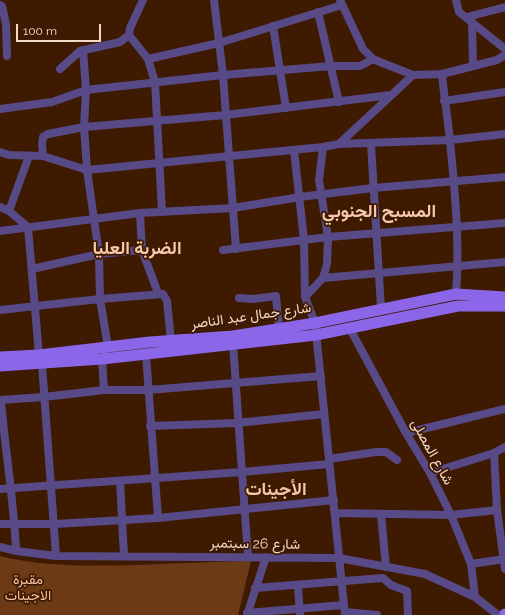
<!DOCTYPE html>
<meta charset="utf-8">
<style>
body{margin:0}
#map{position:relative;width:505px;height:615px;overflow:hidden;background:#3e1a00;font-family:Raleway,sans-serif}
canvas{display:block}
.scale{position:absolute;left:16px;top:24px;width:85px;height:18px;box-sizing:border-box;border:2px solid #f2dacb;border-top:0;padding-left:5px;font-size:12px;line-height:14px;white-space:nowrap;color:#f2dacb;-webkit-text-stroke:3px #3e1a00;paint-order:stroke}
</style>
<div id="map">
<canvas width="505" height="615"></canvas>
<div class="scale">100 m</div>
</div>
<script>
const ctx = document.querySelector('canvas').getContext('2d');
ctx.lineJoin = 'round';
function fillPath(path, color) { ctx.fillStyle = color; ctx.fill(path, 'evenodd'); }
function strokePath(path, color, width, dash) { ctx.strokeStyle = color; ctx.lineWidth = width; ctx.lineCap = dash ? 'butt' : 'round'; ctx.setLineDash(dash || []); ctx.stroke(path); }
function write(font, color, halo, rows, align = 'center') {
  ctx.font = font + ' Raleway,Vazirmatn,sans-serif'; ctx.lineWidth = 3.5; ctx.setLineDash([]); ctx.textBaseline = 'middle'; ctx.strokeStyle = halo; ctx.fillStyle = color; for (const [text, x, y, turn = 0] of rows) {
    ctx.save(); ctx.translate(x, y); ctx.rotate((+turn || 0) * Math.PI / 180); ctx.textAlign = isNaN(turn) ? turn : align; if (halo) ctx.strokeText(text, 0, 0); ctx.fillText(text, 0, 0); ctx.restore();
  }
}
fillPath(new Path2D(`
 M 0,556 C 44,567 92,566 137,565 C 175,563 213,562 251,561 L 238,615 L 0,615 Z`), '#6c3a15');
strokePath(new Path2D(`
 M 143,0 L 130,28 L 129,35 L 148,59 L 155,82 L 162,211
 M 214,0 L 223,75 L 236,249
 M 340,0 L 363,49 L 373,59 L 380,62 L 413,75 L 442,74 L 497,60 L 505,55
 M 456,0 L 459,12 L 505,49
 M 0,5 L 2,6 L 6,24 L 7,56
 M 318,12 L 339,102
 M 467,17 L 505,7
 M 472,22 L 473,66
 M 273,26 L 286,108
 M 83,50 L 86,90 L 84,127 L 87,170 L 99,254 L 100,299 L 108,347 L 102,359 L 104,390
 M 148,59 L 219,43 L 342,5
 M 60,69 L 80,51 L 120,42 L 129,35
 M 442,74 C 444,97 448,119 450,141 C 455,192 460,243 456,294
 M 444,101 L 505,92
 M 0,109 L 52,102 L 86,90 L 223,75 L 331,66 L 360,66 L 373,59
 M 339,144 L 450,140 L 505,134
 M 371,144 L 381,308
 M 294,150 L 304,240 L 305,297 L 315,323 L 345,615
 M 0,152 L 9,155 L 43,156 L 87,170 L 323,147 L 339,144 L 413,75
 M 43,156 L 42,144 L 43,137 L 48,134 L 84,127 L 225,115 L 391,95
 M 0,207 L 9,211 L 28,227 L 39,355
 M 9,211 L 29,156
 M 140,213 L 142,250 L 158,293
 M 0,231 L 140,213 L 233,208 L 300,197 L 373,188 L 505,177
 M 223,250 L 328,237 L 505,223
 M 32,269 L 99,254 L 142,250
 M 323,278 L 505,262
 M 305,297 L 323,278 L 327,264 L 328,237 L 319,180 L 323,147
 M 239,298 L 253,299 L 276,296 L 279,329
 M 0,310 L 100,299 L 163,294 L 167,301 L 171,341
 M 349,327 L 406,433 L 430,473 L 451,515 L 471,564 L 475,597
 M 233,344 L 248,557
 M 146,354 L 158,518
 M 42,364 L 56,556
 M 0,400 L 44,397 L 104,390 L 148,390 L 321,376
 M 1,400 C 5,450 14,500 16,551
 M 150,426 L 237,423 L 324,414
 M 406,433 L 505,409
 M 494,453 L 497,510 L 505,569
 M 329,459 L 376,452 L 386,452 L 397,460
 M 430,473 L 494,453 L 505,447
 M 120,481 L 124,556
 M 0,489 L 242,472 L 329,464
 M 336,513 L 451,515 L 497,510
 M 381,514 L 386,567
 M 0,524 L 55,524 L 158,518 L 334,500
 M 0,547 L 16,551 L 56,556 L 339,558 L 425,574 L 475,597 L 498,615
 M 471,564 L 505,559
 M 298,586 L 300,615
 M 255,588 L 383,578 L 391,585 L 407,591 L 408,615
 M 345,612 L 377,615
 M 247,613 L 344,605
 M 247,615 L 266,557`), '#584987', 8);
strokePath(new Path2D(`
 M 0,357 L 39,355 L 150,342 L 233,336 L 315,323 L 456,294 L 505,297
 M 0,366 L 102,359 L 316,335 L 458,306 L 505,306
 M 505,615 L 505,614`), '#8c66e8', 11);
write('14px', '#f2dacb', '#3e1a00', [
 ["شارع جمال عبد الناصر",251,316,-8],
 ["شارع المصلى",432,452,61],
 ["شارع 26 سبتمبر",255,544,1]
]);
write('14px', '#f5bf9e', '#3e1a00', [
 ["مقبرة",28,580],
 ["الاجينات",28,596]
]);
write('bold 18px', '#f7c8ab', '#3e1a00', [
 ["المسبح الجنوبي",379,212],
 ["الضربة العليا",137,249],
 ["الأجينات",276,490]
]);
</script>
